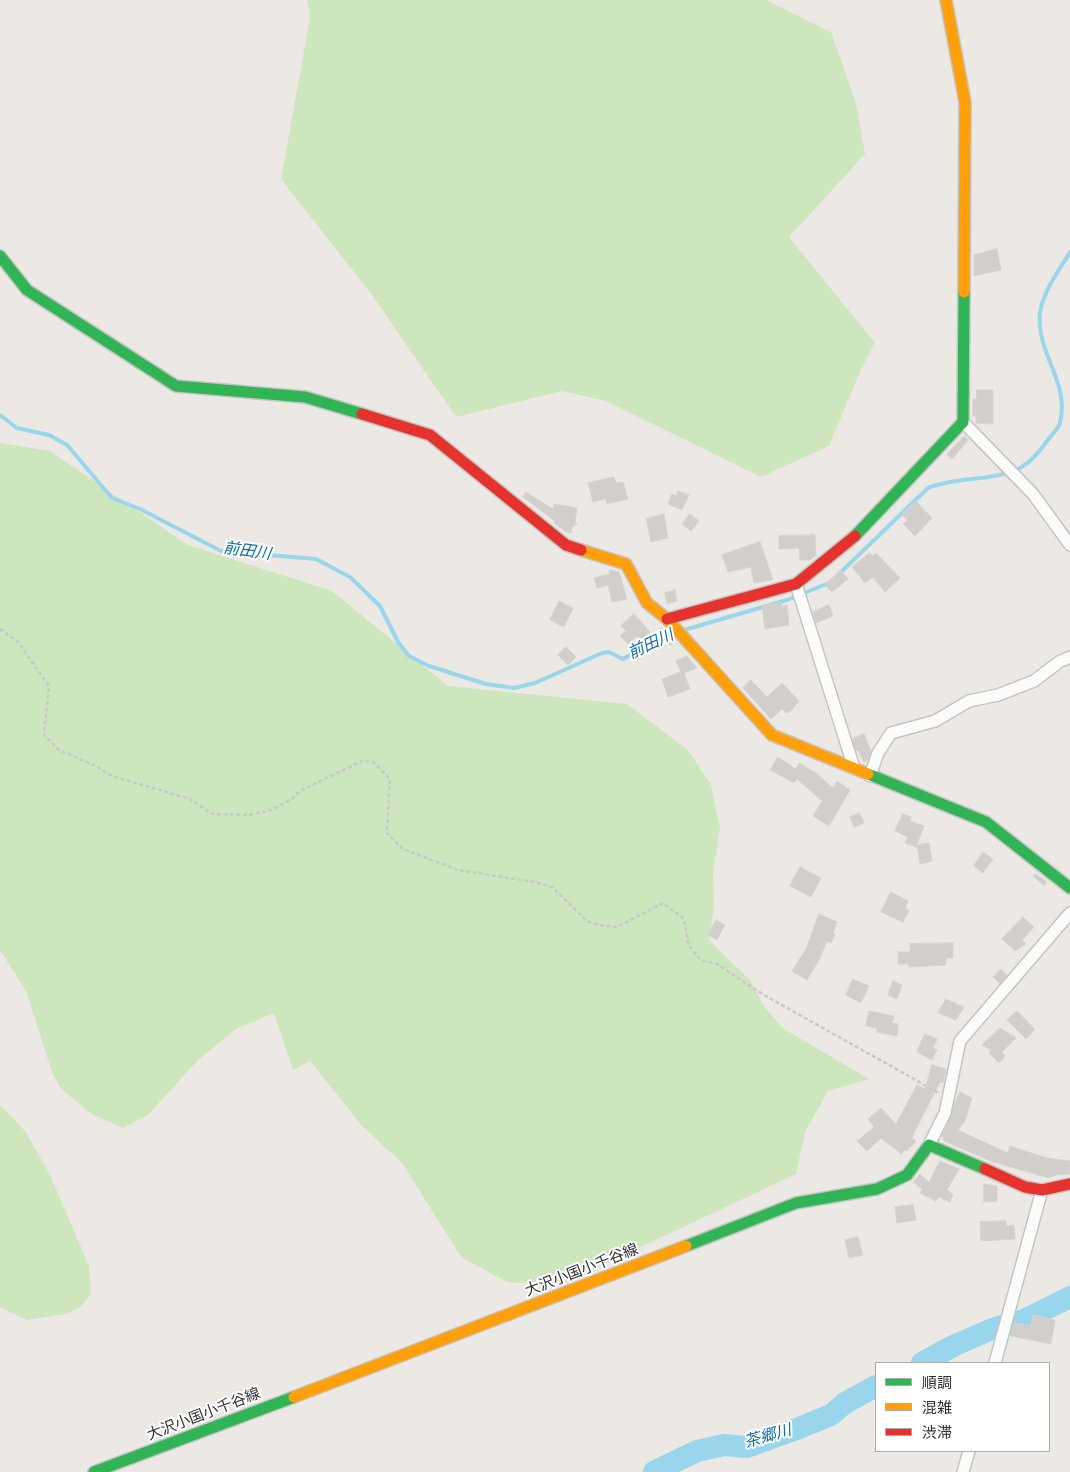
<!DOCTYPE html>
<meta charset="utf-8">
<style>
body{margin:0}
#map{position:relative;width:1070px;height:1472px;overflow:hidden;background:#ece8e4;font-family:Roboto,"Noto Sans JP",sans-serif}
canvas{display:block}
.legend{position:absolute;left:875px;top:1362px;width:175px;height:90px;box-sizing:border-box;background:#fff;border:1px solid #ababab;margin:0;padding:6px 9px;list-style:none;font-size:15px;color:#2e2e2e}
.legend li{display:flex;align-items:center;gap:10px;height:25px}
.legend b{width:25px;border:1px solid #ababab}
</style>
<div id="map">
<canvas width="1070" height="1472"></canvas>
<ul class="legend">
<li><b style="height:6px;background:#30b455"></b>順調</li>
<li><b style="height:6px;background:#ff9f0a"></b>混雑</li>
<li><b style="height:6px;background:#e5322d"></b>渋滞</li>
</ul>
</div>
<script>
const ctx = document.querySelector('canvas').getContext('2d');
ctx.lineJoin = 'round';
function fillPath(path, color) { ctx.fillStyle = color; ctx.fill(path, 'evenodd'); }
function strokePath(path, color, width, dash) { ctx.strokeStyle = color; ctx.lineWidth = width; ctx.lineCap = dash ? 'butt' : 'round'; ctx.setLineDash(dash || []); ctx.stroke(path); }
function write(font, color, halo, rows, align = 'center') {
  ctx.font = font + ' Roboto,"Noto Sans JP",sans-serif'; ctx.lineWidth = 4; ctx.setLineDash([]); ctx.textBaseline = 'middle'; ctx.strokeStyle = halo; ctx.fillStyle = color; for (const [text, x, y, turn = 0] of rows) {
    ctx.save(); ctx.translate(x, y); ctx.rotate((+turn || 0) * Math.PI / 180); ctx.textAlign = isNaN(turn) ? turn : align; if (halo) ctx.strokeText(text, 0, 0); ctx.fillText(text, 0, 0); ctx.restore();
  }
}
fillPath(new Path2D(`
 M 307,0 L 766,0 L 831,32 L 856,103 L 865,154 L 789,237 L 875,343 L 861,369 L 829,446 L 761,477 L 606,401 L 562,391 L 456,417 L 372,295 L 281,179 L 310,18 Z
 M 0,443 L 50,451 L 188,545 L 332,591 L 448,686 L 627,704 L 688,750 L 711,785 L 720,828 L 713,873 L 714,906 L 709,940 L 750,980 L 765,1008 L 784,1029 L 869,1079 L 828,1091 L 805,1132 L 796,1174 L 560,1285 L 507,1282 L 461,1257 L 402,1163 L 362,1126 L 310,1061 L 293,1070 L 274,1013 L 236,1029 L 198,1060 L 148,1115 L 123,1128 L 92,1114 L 61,1089 L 52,1072 L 26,991 L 0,950 Z
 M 0,1105 L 25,1131 L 50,1175 L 89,1266 L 91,1293 L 81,1307 L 66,1314 L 27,1320 L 0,1307 Z`), '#cee6be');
strokePath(new Path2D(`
 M 0,415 L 17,428 L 49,435 L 67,445 L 112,498 L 140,509 L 221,551 L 316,559 L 350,577 L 380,606 L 398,642 L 409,656 L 429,666 L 486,684 L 514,688 L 535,683 L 602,653 L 609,652 L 623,659 L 662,637 L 675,633
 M 840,573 L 928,488 C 958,476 991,482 1020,468 C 1031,462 1040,451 1047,441 C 1051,436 1058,429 1060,423 C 1070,380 1036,355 1040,313 C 1043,291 1059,271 1070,252
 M 684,630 L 787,600 L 829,583`), '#99d6ec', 4);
strokePath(new Path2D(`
 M 922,1363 L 953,1346 L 992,1329 L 1024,1320 L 1070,1297
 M 654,1472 L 697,1451 L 724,1445 L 747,1447 L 794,1430 L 831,1415 L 845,1403 L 876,1386`), '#99d6ec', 22);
const building = new Path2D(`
 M 997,249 L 1001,270 L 974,276 L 974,255 Z
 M 977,390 L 993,390 L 993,424 L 976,423 L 976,416 L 973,416 L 973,399 L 976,399 Z
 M 964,436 L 968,440 L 952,459 L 947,454 Z
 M 614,477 L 616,483 L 623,482 L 628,499 L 607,504 L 606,499 L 593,502 L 588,483 Z
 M 678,491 L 689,495 L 682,510 L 668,504 L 672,494 L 676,496 Z
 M 526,492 L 553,509 L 554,504 L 577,508 L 575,522 L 577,524 L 572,527 L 571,533 L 566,532 L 554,523 L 555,521 L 523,497 Z
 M 916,501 L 932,518 L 915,536 L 903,524 L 907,520 L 902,514 Z
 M 664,514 L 668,538 L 651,542 L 646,519 Z
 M 690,514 L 699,521 L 691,531 L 682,524 Z
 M 815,535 L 816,555 L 810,560 L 800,560 L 799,548 L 779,549 L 779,536 Z
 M 760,542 L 773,580 L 754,583 L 751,567 L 728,572 L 722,555 Z
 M 870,553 L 873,556 L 876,553 L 900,578 L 885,592 L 873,577 L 865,583 L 852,567 Z
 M 609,570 L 619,572 L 627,599 L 612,602 L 608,585 L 597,588 L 594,578 L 610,574 Z
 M 841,570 L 848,579 L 832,592 L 825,585 Z
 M 675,590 L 677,601 L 667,604 L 665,593 Z
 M 559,601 L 573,608 L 564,627 L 550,620 Z
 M 781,603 L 782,606 L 787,605 L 789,625 L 765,629 L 762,606 Z
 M 829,605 L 833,616 L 816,623 L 813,612 Z
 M 634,614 L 650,632 L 641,640 L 637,636 L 628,644 L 620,636 L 626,631 L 621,626 Z
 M 661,628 L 673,641 L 671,645 L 656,636 Z
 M 566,647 L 576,657 L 568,665 L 558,655 Z
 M 687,656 L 697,668 L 684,673 L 690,689 L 668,697 L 662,679 L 681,672 L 676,661 Z
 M 751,680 L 767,697 L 782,683 L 799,701 L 791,711 L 786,713 L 782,709 L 771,719 L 743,688 Z
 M 864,734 L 871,751 L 868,760 L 864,762 L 858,750 L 856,751 L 853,739 Z
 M 778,757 L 796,769 L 799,763 L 816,773 L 833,788 L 837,781 L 850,790 L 829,826 L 813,816 L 822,801 L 797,779 L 794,783 L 770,770 Z
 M 860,813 L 864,823 L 854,827 L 850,817 Z
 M 903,814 L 911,817 L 910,821 L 924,826 L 916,847 L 905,843 L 908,837 L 895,831 Z
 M 929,843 L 932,861 L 920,864 L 917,845 Z
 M 983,852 L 993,859 L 983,873 L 974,866 Z
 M 800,867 L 821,878 L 811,897 L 790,886 Z
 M 1036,874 L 1047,882 L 1044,886 L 1033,876 Z
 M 891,892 L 908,901 L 905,908 L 909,911 L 903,922 L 881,912 Z
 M 819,914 L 837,922 L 833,933 L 835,934 L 831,943 L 827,941 L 819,960 L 807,980 L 792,971 L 806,949 Z
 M 1023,917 L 1034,927 L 1022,940 L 1026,944 L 1015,951 L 1002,939 Z
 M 716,920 L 725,925 L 717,940 L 708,935 Z
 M 953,943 L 953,958 L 946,958 L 946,965 L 909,967 L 909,964 L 898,964 L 898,952 L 910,952 L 910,944 Z
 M 1001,969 L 1007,975 L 1000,984 L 993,977 Z
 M 853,979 L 869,986 L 861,1003 L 846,995 Z
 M 893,981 L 902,985 L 897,999 L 888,995 Z
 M 946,999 L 964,1007 L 956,1020 L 938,1013 Z
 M 869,1011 L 894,1016 L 892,1023 L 898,1024 L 897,1036 L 877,1032 L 877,1028 L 866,1026 Z
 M 1017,1011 L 1035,1029 L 1026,1039 L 1007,1020 Z
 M 1000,1028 L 1016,1038 L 1002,1052 L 1005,1056 L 999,1063 L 989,1053 L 991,1050 L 982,1045 Z
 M 925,1034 L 937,1039 L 933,1048 L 937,1050 L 932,1060 L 917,1052 Z
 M 932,1065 L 946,1069 L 943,1083 L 940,1082 L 914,1133 L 912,1138 L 916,1141 L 907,1151 L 905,1150 L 901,1154 L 881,1138 L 867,1151 L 857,1141 L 874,1127 L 868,1119 L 881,1108 L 896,1124 L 917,1085 L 925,1089 Z
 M 960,1092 L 972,1098 L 965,1121 L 958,1130 L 1008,1153 L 1010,1146 L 1047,1158 L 1070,1161 L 1070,1174 L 1056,1175 L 1049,1178 L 993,1162 L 944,1141 L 942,1135 Z
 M 940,1161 L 959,1169 L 947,1190 L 953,1194 L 950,1202 L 939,1197 L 936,1201 L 920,1193 L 922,1189 L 913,1182 L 920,1174 L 929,1182 Z
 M 984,1184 L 997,1186 L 997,1201 L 984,1202 Z
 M 913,1205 L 916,1220 L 897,1223 L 895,1207 Z
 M 1006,1221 L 1006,1226 L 1014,1225 L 1015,1239 L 981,1241 L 980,1222 Z
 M 858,1237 L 863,1255 L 849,1258 L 845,1240 Z
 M 1033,1315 L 1055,1320 L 1051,1344 L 1011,1336 L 1014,1323 L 1031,1326 Z`);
fillPath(building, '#d1cecb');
strokePath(building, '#d7d4d0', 1);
const street = new Path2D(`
 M 963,422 L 1033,494 L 1070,545
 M 796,584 L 854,768
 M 870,776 L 878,753 L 891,733 L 935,721 L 969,701 L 998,695 L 1034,681 L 1059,662 L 1070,657
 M 929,1145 L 945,1113 L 960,1041 L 1070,913
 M 995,1363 L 1042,1190
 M 963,1472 L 969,1451`);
const fast = new Path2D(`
 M 0,256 L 27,290 L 176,386 L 305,397 L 362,414
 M 855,536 L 963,422 L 964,292
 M 868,774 L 986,822 L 1070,888
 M 686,1246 L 796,1203 L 877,1189 L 907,1175 L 929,1145 L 985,1169
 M 94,1472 L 294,1397`);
const slow = new Path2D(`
 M 946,0 L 965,102 L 964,292
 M 581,550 L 626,564 L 647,603 L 667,619 L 772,735 L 868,774
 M 294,1397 L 686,1246`);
const jam = new Path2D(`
 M 362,414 L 430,435 L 566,545 L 581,550
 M 667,619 L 796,584 L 855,536
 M 985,1169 L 1025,1187 L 1042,1190 L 1070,1184`);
strokePath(street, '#c5c4c5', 14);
strokePath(fast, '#c5c4c5', 14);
strokePath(slow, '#c5c4c5', 14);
strokePath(jam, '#c5c4c5', 14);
strokePath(new Path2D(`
 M 0,629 L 18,642 L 49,686 L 44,735 L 59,750 L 96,766 L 112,776 L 190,799 L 212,814 L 249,815 L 272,810 L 293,798 L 300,791 L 364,760 L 374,763 L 390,779 L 387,833 L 403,849 L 458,870 L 535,882 L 552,887 L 587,921 L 598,925 L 617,927 L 663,903 L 684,919 L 689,946 L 701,960 L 717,964 L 764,995 L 939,1093`), '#c9c9c8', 2.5, [4, 2.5]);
strokePath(street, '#fcfcfb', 11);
strokePath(fast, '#30b455', 11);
strokePath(slow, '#ff9f0a', 11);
strokePath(jam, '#e5322d', 11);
write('15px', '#2e2e2e', '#fff', [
 ["大沢小国小千谷線",582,1271,-21],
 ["大沢小国小千谷線",204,1415,-21]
]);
write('italic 16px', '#0d6fa3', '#fff', [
 ["前田川",247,552,8],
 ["前田川",651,645,-25],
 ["茶郷川",768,1437,-16]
]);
</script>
